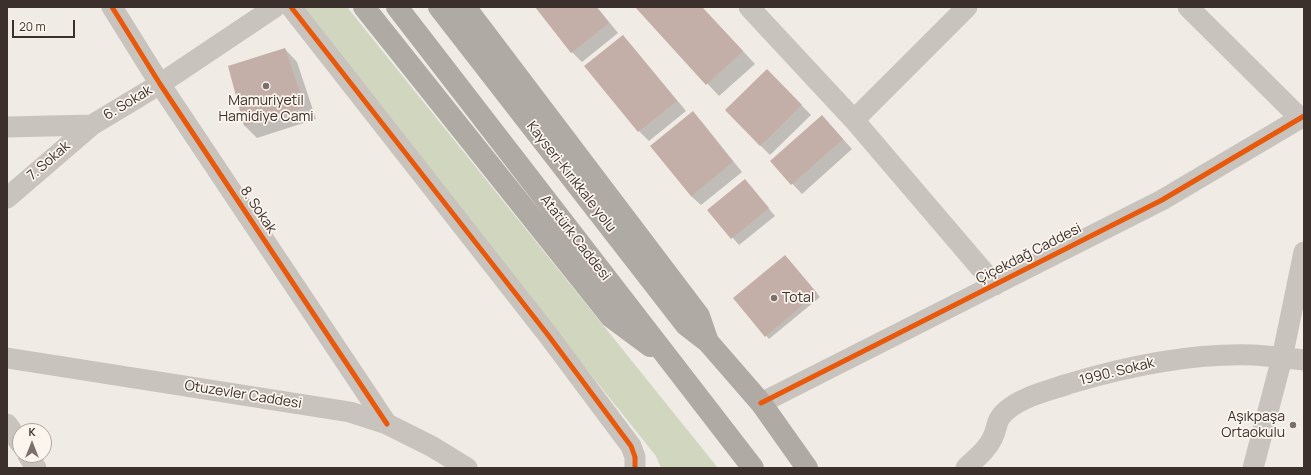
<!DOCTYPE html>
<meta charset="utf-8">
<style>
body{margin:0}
#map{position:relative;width:1311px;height:475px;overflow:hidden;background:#f0ebe5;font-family:Manrope,sans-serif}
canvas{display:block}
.frame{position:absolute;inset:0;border:8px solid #3b302b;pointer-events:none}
.north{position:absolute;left:12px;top:423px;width:40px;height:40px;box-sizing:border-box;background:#fbf5ee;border:1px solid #aea6a0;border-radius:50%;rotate:0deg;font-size:11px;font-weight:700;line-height:16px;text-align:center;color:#3b302b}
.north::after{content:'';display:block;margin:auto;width:14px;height:18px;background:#7a716c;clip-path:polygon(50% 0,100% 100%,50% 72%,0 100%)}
.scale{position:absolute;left:12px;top:20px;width:63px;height:18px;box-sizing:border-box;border:2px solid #3b302b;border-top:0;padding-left:5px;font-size:12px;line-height:14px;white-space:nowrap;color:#3b302b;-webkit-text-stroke:3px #fbf5ee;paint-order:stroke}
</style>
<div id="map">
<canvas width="1311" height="475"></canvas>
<div class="frame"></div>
<div class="north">K</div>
<div class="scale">20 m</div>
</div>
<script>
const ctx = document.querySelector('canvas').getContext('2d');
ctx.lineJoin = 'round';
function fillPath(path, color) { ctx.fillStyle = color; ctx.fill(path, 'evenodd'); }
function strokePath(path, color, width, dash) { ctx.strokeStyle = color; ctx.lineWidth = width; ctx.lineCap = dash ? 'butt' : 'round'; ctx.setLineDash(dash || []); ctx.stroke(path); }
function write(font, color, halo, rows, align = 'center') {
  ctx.font = font + ' Manrope,sans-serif'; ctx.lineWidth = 3.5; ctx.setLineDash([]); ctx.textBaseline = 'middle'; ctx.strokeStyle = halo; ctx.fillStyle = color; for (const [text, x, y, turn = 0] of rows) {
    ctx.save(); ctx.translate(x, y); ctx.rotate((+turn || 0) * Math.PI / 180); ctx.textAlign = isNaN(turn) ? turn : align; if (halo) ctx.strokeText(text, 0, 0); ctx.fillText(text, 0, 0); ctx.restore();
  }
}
fillPath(new Path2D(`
 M 305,7 L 347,7 L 718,468 L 661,468 L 656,456 L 461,212 L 303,9 Z`), '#d1d6bf');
fillPath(new Path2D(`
 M 537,7 L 597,7 L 618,33 L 582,62 L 572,52 Z
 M 636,7 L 702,7 L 755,64 L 719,96 Z
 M 622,36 L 632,46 L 686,111 L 649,141 L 639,131 L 586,66 Z
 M 285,49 L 297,62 L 316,119 L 257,138 L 245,126 Z
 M 767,70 L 811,115 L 770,155 L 760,145 Z
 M 693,113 L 702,122 L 742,172 L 701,205 L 691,196 L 651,146 Z
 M 822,116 L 852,149 L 802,194 L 771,161 Z
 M 745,180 L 775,216 L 739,245 L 709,210 Z
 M 788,259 L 820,297 L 769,339 L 734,298 Z`), '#0003');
fillPath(new Path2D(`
 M 535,7 L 596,7 L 609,23 L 571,53 Z
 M 635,7 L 702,7 L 743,51 L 706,85 Z
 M 623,35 L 677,101 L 638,132 L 584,66 Z
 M 285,48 L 305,107 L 244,126 L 228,66 Z
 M 767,69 L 802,105 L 760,146 L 725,110 Z
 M 693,111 L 733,162 L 691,196 L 650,146 Z
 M 822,115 L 843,139 L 791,185 L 770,161 Z
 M 745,179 L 769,208 L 731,239 L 707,210 Z
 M 785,255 L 817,293 L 765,337 L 733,298 Z`), '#c3afa7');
strokePath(new Path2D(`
 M 112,7 L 160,84 L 387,424
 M 291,7 L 548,335 L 631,446 L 635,457 L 635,468
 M 749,7 L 854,120 L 995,285
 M 1188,7 L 1300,118
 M 854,120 L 967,7
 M 7,127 L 92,125 L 160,84 L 275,7
 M 7,198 L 92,125
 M 7,358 L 350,412 L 387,424 L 431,446 L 467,468
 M 761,403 L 1162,200 L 1304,116
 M 7,424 L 20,443
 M 28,455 L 36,468
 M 966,468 C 975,459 987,450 992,439 C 999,426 994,421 1007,410 C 1024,396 1048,391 1068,384 C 1128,366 1190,353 1253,355 C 1270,356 1287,358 1304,360
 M 1253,468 L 1282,358 L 1304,252`), '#c9c3be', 21);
strokePath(new Path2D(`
 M 364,7 L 611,317 L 650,346
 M 397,7 L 753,468
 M 439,7 L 686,325 L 708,342 L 761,403 L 807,468
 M 465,7 L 699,316 L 708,342`), '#afaaa4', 22);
strokePath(new Path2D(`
 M 112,7 L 160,84 L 387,424
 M 291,7 L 548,335 L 631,446 L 635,457 L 635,468
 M 761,403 L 1162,200 L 1304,116`), '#e8590c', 5);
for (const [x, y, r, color] of [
 [266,86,4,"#7a716c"],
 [774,298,4,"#7a716c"],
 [1293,425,4,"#7a716c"]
]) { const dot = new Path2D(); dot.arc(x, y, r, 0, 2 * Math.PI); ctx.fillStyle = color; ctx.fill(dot); strokePath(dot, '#fbf5ee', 1.5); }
write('14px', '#3b302b', '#fbf5ee', [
 ["Mamuriyetil",266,101],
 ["Hamidiye Cami",266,117],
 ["Total",782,298,"left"],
 ["Aşıkpaşa",1285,417,"right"],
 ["Ortaokulu",1285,433,"right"]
]);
write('14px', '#3b302b', '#fbf5ee', [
 ["6. Sokak",128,103,-31],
 ["7. Sokak",49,161,-41],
 ["Kayseri-Kırıkkale yolu",571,177,52],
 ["8. Sokak",258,210,56],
 ["Atatürk Caddesi",575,238,52],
 ["Çiçekdağ Caddesi",1029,254,-27],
 ["1990. Sokak",1117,372,-14],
 ["Otuzevler Caddesi",243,395,9]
]);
</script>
